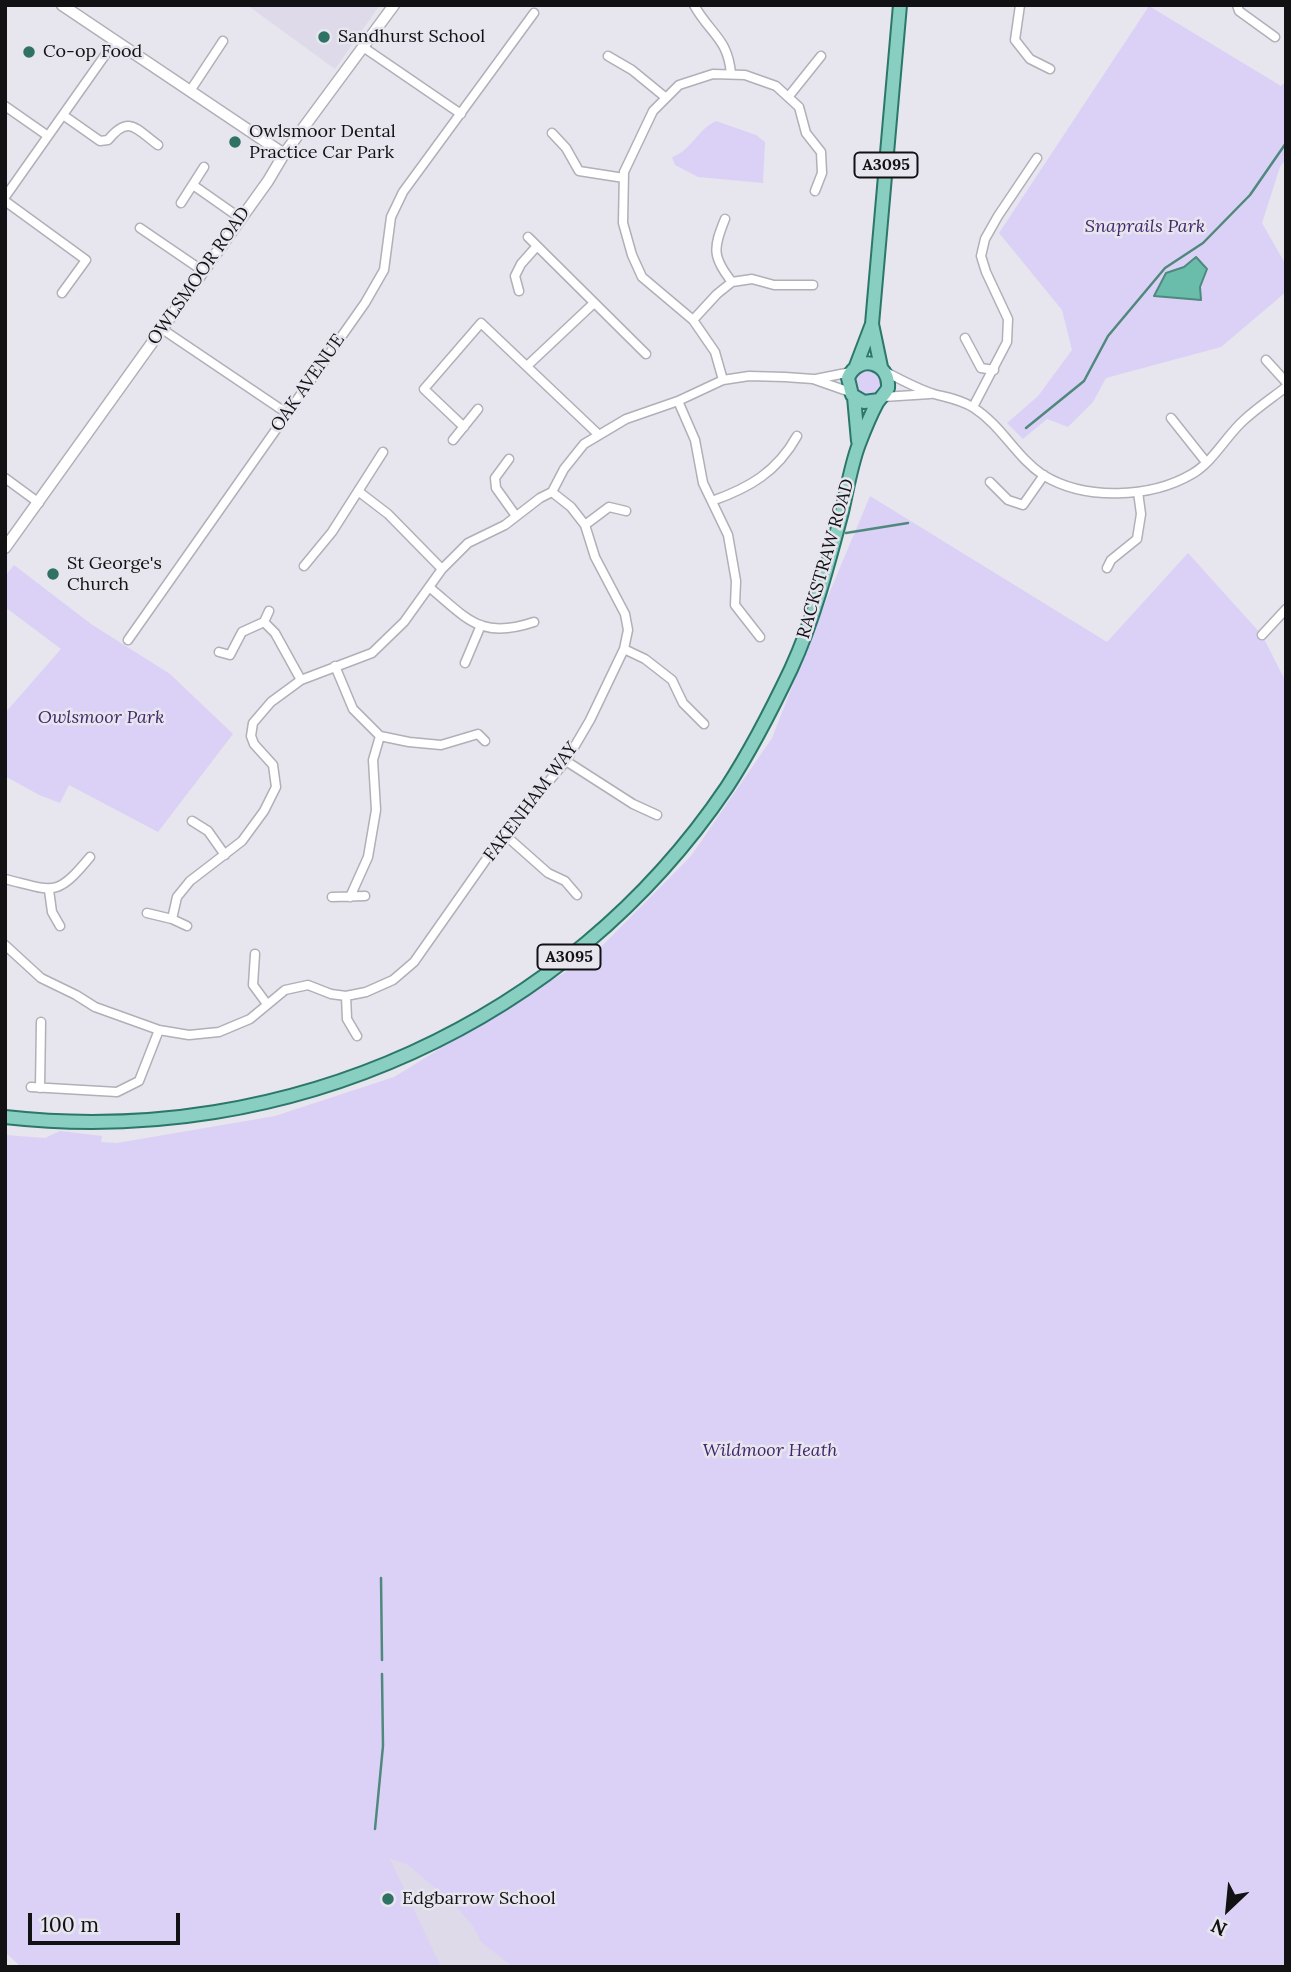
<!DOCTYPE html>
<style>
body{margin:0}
#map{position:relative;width:1291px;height:1972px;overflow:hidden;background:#e7e5ed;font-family:Lora,serif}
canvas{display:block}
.frame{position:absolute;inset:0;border:7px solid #121114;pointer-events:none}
.north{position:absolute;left:1193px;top:1874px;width:70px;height:70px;-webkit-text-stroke:5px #e7e5ed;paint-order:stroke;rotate:206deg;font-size:19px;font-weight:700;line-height:28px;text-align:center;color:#121114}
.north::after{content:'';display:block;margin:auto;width:24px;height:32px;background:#121114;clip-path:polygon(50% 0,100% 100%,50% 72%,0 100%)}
.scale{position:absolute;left:28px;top:1913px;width:152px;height:32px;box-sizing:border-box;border:4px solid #121114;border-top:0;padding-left:9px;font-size:21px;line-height:24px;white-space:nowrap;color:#121114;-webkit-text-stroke:5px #e7e5ed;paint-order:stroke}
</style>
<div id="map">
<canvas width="1291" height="1972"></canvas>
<div class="frame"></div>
<div class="north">N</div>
<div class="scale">100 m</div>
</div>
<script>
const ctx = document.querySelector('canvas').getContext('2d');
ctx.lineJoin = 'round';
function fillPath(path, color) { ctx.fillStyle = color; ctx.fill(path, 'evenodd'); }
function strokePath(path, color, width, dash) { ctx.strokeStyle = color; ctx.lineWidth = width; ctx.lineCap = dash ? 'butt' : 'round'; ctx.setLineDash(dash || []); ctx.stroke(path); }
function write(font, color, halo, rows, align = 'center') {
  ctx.font = font + ' Lora,serif'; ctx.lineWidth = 5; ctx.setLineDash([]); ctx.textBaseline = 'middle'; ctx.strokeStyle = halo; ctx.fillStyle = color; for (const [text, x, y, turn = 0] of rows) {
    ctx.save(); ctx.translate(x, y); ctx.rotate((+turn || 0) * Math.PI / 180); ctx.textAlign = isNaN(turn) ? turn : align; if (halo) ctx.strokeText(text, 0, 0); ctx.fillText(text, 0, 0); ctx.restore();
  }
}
fillPath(new Path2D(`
 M 247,5 L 380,5 L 335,69 Z
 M 377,1830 L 539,1967 L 260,1967 Z`), '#dedaea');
fillPath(new Path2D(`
 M 1149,6 L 1281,86 L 1286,81 L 1286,159 L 1280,167 L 1262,223 L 1286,265 L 1286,292 L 1221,347 L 1106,378 L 1093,402 L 1068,427 L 1047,419 L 1023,439 L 1007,423 L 1038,396 L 1072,350 L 1062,310 L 999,233 Z
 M 716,121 L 756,135 L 765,142 L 763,183 L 698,177 L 675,165 L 672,157 C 690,152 698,129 716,121 Z
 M855 384a13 13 0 1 1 26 0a13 13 0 1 1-26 0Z
 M 870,496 L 1107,642 L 1188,553 L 1262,635 L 1286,682 L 1286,1967 L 513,1967 L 481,1942 L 473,1926 L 455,1905 L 407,1864 L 390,1859 L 441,1967 L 21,1967 L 5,1952 L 5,1135 L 45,1138 L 60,1131 L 102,1136 L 101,1142 L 117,1143 L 275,1116 L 394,1077 L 593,955 L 691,856 L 772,738 L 823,608 Z
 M 14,565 L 91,624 L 170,674 L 233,734 L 158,832 L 69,785 L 60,803 L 39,795 L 5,776 L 5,713 L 61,649 L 5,607 L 5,576 Z`), '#dbd1f6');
const water = new Path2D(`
 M 1196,257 L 1207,269 L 1200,287 L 1201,300 L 1154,296 L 1166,273 L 1184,267 Z`);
fillPath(water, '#69bdaa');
strokePath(water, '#4f897d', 2);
strokePath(new Path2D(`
 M 1026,428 L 1084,381 L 1108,336 L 1165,268 L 1203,243 L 1250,195 L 1286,143
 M 846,533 L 908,523
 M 381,1578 L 382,1660
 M 375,1829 L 383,1746 L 382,1674`), '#4f897d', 2.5);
const minor = new Path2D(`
 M 694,5 C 710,34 728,38 731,74
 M 1020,5 L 1015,40 L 1030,59 L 1050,69
 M 1237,5 L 1239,11 L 1275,37
 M 363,47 L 461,114
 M 608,56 L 632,70 L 665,97
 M 190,91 L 223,41
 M 789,96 L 821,56
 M 5,106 L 48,136
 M 63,115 L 100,141 L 108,140 C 129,114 136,129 158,145
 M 552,133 L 566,148 L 579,171 L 624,178
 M 193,185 L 240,218
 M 5,197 L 115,41
 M 5,201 L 86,260 L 62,293
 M 181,203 L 204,167
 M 725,219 C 713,248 712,257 732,282
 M 140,228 L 203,271
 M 528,237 L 646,354
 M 519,291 L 515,276 L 521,264 L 537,246
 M 693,320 L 717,294 L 732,282 L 752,279 L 774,285 L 813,285
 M 162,329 L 288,414
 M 965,338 L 981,368 L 994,370
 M 1266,360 L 1286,382
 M 527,366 L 594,303
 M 886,372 C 901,380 918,389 934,394 C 949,398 962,400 974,408 C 1002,426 1016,457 1043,475 C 1085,501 1151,498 1192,474 C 1213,462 1226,436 1244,420 C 1257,408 1272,398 1286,387
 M 816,379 L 851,372
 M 723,380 L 715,352 L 693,320 L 642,277 L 632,255 L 623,223 L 624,172 L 653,111 L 679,85 L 713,74 L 745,75 L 776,86 L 799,107 L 806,133 L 821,152 L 822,173 L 815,191
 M 883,397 L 930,394
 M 678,401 L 695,440 L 703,483 L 728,535 L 736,581 L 735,605 L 760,637
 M 973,407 L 1007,342 L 1008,319 L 986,272 L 981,256 L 985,239 L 998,216 L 1037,158
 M 1171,418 L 1206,462
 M 464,427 L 424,389 L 481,323 L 599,435
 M 453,440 L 478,409
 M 509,459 L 495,478 L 496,488 L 516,516
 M 5,478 L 39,503
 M 990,482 L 1008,500 L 1023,505 L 1044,475
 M 358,491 L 388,514 L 442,569
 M 712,501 C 749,488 777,472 797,436
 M 585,525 L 609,507 L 626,511
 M 304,566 L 332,532 L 383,452
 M 1107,568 L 1111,560 L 1137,539 L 1141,514 L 1138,492
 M 429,587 C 468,619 480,640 534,622
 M 264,622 L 275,633 L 301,680
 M 1262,635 L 1286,609
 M 128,640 L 365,303 L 384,270 L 391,217 L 403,192 L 534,13
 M 624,649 L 645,659 L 672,680 L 683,703 L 704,724
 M 219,652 L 230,655 L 242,632 L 264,622 L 269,611
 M 465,663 L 481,625
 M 335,666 L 353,709 L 380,736 L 409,742 L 441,745 L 478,734 L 485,741
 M 566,761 L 633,804 L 657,815
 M 192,821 L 208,831 L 225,855
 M 504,834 L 548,873 L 565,881 L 577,895
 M 5,879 C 54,891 56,898 90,857
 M 49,890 L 52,912 L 60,926
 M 332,897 L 365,896
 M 350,897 L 368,857 L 376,810 L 373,760 L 380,736
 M 147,913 L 172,919
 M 187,926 L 172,919 L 177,897 L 190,881 L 242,841 L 264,811 L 276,787 L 273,765 L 254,744 L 251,736 L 253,723 L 271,702 L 301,680 L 372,653 L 404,622 L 442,569 L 468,543 L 505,525 L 540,498 L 552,492 L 564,469 L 584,444 L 626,419 L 678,401 L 723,380 L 749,376 L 785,377 L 813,379 L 850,392
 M 5,945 L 41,978 L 76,995 L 95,1007 L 159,1030 L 189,1035 L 219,1032 L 250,1019 L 285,990 L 308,985 L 331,994 L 346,996 L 366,992 L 393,980 L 414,962 L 504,834 L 566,761 L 590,720 L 624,649 L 628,630 L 625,614 L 595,557 L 585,525 L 571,507 L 552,492
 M 255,954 L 253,985 L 267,1004
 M 346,996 L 347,1019 L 357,1036
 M 31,1087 L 117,1092 L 139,1081 L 159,1030
 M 40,1088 L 41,1022`);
const tertiary = new Path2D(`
 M 62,5 L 284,154
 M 5,548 L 268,181 L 284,154 L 394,5`);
const primary = new Path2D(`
 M 872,324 L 881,367
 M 856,366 L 872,324 L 900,5
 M 854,397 L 858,441
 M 5,1117 C 287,1149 568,1023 727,787 C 751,750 772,709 791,669 C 814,619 828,565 842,512 C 847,490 851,465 859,444 C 864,431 870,416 877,403 C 880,398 885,394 888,388 C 890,361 858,354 848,378 L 852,395 L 864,402 L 879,400`);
strokePath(minor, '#b1afb7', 11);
strokePath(tertiary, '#b1afb7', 13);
strokePath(primary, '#2b776a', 16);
strokePath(minor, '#fff', 8);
strokePath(tertiary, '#fff', 10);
strokePath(primary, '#88cec1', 12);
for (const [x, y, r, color] of [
 [324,37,7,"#2f7264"],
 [29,52,7,"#2f7264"],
 [235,142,7,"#2f7264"],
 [53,574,7,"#2f7264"],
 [388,1899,7,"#2f7264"]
]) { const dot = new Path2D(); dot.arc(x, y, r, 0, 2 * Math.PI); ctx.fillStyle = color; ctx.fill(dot); strokePath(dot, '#e7e5ed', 2.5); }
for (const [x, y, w] of [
 [886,165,63],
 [569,957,63]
]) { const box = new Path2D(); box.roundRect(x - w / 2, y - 12.5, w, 25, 5); ctx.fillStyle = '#e7e5ed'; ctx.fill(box); strokePath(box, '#121114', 2); }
write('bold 16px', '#121114', null, [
 ["A3095",886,165],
 ["A3095",569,957]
]);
write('18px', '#121114', '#e7e5ed', [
 ["Sandhurst School",338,37],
 ["Co-op Food",43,52],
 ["Owlsmoor Dental",249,132],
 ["Practice Car Park",249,153],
 ["St George's",67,564],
 ["Church",67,585],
 ["Edgbarrow School",402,1899]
], 'left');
write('italic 18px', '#42276d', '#e7e5ed', [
 ["Snaprails Park",1145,227],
 ["Owlsmoor Park",101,718],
 ["Wildmoor Heath",770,1451]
]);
write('18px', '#121114', '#e7e5ed', [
 ["OWLSMOOR ROAD",199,276,-55],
 ["OAK AVENUE",308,383,-55],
 ["RACKSTRAW ROAD",826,559,-74],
 ["FAKENHAM WAY",531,802,-53]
]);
</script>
